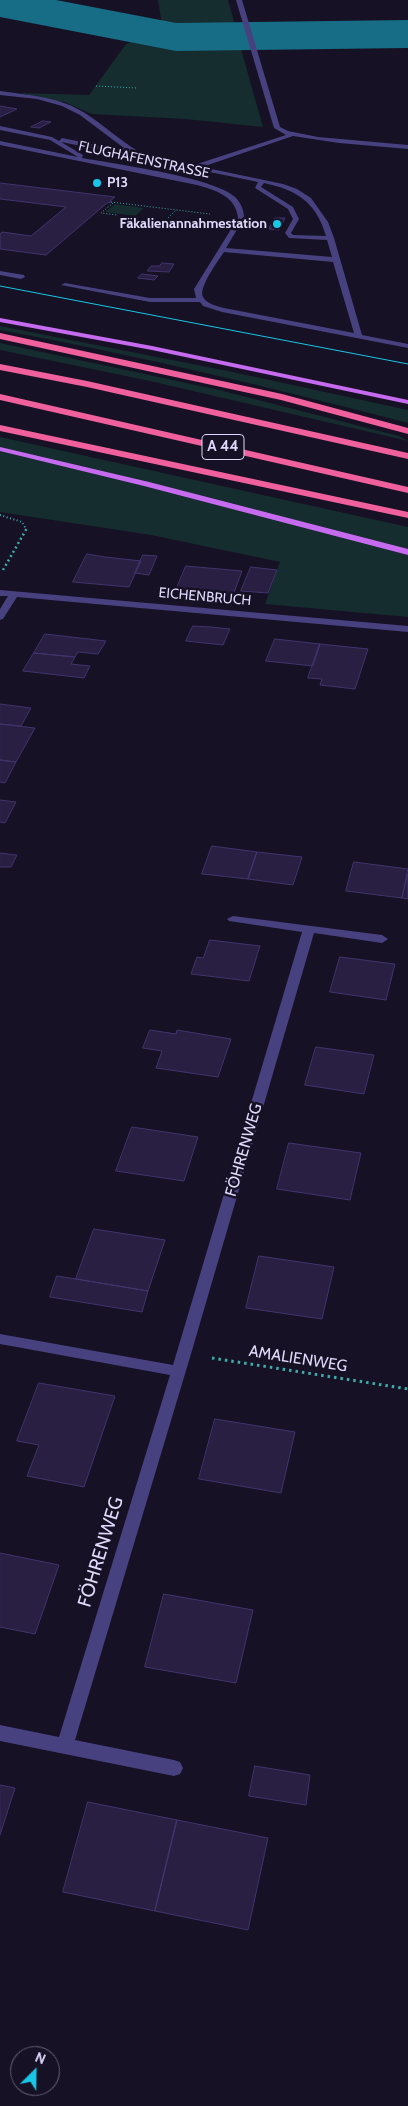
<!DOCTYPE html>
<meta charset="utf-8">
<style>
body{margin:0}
#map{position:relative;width:408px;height:2106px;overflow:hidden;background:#161124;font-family:Cabin,sans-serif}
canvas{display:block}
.north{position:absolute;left:10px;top:2046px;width:50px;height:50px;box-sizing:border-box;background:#161124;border:1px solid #66617a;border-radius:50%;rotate:23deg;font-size:14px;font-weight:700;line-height:20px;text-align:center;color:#dfd9fb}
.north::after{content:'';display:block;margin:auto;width:18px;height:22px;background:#18c7e7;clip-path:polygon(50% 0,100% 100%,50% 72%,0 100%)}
</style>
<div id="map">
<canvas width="408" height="2106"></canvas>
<div class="north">N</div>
</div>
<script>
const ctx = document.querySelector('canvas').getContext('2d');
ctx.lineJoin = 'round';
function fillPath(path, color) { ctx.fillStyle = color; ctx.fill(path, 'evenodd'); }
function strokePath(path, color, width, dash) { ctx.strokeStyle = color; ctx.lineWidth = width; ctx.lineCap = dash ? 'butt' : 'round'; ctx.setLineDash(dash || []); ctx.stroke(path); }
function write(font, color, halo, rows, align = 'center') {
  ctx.font = font + ' Cabin,sans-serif'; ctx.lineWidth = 5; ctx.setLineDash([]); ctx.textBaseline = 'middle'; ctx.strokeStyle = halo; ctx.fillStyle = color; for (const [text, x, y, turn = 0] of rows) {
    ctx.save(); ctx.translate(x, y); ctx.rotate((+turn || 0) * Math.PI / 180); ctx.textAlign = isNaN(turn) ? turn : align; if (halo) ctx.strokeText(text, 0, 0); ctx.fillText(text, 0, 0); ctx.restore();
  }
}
fillPath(new Path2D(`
 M 158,0 L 228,0 L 237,32 L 190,33 L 163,30 Z
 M 143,37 L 170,41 L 239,42 L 263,127 L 185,119 L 92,114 L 64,102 L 19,93 L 89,95 L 126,44 Z
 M 115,204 L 144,208 L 135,216 L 105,212 Z
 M 0,326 L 233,372 L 408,410 L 408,423 C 273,388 137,355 0,330 Z
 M 0,343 L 219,390 L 399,436 L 408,441 L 150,381 L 0,350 Z
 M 0,437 L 408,527 L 408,617 L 265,604 L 280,562 L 151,535 L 0,512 Z`), '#152d2e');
fillPath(new Path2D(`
 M 0,0 L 56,0 L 176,23 L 408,20 L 408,48 L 176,51 L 0,17 Z`), '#176c86');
const building = new Path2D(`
 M 0,106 L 17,109 L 0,117 Z
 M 43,121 L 51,122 L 39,128 L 31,127 Z
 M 0,183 L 115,197 L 110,201 L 111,202 L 107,203 L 46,255 L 0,249 L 0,234 L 2,232 L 31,236 L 66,207 L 0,199 Z
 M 275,218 L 285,218 L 279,230 L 269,229 Z
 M 162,263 L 174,264 L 169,272 L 147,271 L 151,266 L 159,266 Z
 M 142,274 L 158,276 L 154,280 L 138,278 Z
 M 87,554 L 105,557 L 141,561 L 129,587 L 73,582 Z
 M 143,555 L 157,556 L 149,575 L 135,573 Z
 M 186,566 L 242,571 L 233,595 L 214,593 L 213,595 L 176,590 Z
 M 251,567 L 277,570 L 268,593 L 241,591 Z
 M 193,626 L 211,627 L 230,629 L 223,645 L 186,641 Z
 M 45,634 L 106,641 L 98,654 L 78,652 L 75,657 L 34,653 Z
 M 275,639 L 320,644 L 313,666 L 266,661 Z
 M 320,644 L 368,649 L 355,689 L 320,685 L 322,679 L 308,678 Z
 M 34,653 L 75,657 L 71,664 L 90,666 L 84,678 L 23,671 Z
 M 0,704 L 31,708 L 21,726 L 0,724 Z
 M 0,724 L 35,728 L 16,762 L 0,760 Z
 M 0,760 L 16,762 L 5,783 L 0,782 Z
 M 0,800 L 16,802 L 5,823 L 0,822 Z
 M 212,846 L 257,852 L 248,879 L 202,874 Z
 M 257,852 L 302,857 L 293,885 L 248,879 Z
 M 0,853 L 17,855 L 11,867 L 0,867 Z
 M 354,862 L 408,869 L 402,898 L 346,891 Z
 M 408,874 L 408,899 L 402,898 Z
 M 210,940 L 260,946 L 249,981 L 191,974 L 197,957 L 203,958 Z
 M 340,957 L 395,964 L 386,1000 L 330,992 Z
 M 150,1030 L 176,1034 L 177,1030 L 231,1039 L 218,1077 L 156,1068 L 162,1051 L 143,1048 Z
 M 316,1047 L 374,1055 L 364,1094 L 305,1085 Z
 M 132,1127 L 198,1137 L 184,1181 L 116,1171 Z
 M 289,1143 L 361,1153 L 350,1200 L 277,1189 Z
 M 94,1229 L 165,1240 L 148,1291 L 76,1279 Z
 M 259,1256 L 334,1267 L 322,1319 L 246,1308 Z
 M 57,1276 L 76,1279 L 148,1291 L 142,1312 L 50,1297 Z
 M 39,1383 L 115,1396 L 84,1487 L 27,1476 L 39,1445 L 17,1441 Z
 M 215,1419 L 295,1432 L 281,1493 L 199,1479 Z
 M 0,1553 L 59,1565 L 35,1634 L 0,1627 Z
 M 164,1594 L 253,1610 L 236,1683 L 145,1667 Z
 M 255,1766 L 310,1775 L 306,1805 L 249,1796 Z
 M 0,1785 L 15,1788 L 0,1835 Z
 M 88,1802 L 177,1820 L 155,1911 L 63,1892 Z
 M 177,1820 L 268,1838 L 248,1930 L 155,1911 Z`);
fillPath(building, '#291f43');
strokePath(building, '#42346d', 1);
strokePath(new Path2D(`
 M 96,86 L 137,88
 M 111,202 L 210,214
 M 113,203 L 101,213 L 117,215
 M 166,220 L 176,210`), '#3cacab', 1, [1, 2]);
strokePath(new Path2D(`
 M 0,515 L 22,522 L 26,529`), '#3cacab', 2, [1, 2.5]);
strokePath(new Path2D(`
 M 3,570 L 27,528`), '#3cacab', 2.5, [2, 3]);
strokePath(new Path2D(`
 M 212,1358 L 408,1389`), '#3cacab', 3, [2.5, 4]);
fillPath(new Path2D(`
 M 236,0 L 242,0 L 280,127 L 288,131 L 318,137 L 408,145 L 408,149 L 339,143 L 293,136 L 202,167 L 283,184 L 297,189 L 311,198 L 328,222 L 334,238 L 362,335 L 408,344 L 408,348 L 222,312 L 203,306 L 200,302 L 150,302 L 61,285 L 65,283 L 150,298 L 196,298 L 194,289 L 238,218 C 236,196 215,190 197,185 L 0,145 L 0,141 L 78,157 L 50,140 L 0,130 L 0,126 L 52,137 L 59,141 L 62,138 L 111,148 L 124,148 L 80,115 L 62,106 L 37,99 L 0,95 L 0,91 C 29,95 60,97 85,113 C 104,125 119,140 138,151 L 149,155 L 194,165 L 286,135 L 274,128 ZM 61,142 L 111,152 L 130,152 L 147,159 L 258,182 L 255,188 L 288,209 L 293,219 L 285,233 L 289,238 L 327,240 L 332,257 L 226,248 L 244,218 C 244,210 241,203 235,197 C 213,177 115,164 82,158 L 83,155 ZM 264,183 C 297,190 316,202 326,236 L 293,235 L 291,233 L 299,219 L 293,207 L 261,187 ZM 224,252 L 333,262 L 354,333 L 224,308 C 217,306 207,304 203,297 C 198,288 218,261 224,252 Z
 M 0,271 L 24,275 L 25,277 L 21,279 L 0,275 Z
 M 0,590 L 408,626 L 408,632 L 17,597 L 3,619 L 0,620 L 0,609 L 8,596 L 0,596 Z
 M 233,916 L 382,935 L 388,939 L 382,943 L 314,933 L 191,1354 L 75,1740 L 174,1760 L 180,1762 L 183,1768 L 180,1774 L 174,1776 L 0,1741 L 0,1725 L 59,1737 L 170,1375 L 0,1344 L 0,1334 L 173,1365 L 302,932 L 229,921 L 227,919 Z`), '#47417f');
fillPath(new Path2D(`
 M 0,318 L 152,346 L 408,400 L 408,404 L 152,350 L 0,322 Z
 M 0,447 L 149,482 L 408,549 L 408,555 L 144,486 L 0,451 Z`), '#c66bf0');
fillPath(new Path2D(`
 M 0,333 L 282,394 L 408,428 L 408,434 L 281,400 L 0,339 Z
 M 0,364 L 87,381 L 408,453 L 408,459 L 87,387 L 0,370 Z
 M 0,394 L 408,487 L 408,493 L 0,400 Z
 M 0,425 L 408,512 L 408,518 L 0,431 Z`), '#ef609d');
strokePath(new Path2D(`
 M 0,286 L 408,364`), '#18c7e7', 1);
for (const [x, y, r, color] of [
 [97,183,5,"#18c7e7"],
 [277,224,5,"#18c7e7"]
]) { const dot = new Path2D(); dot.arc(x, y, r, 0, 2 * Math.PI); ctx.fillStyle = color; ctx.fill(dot); strokePath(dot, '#161124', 2); }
write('14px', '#dfd9fb', '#161124', [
 ["FLUGHAFENSTRASSE",144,160,12],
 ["EICHENBRUCH",205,597,5]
]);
write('bold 14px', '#dfd9fb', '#161124', [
 ["P13",107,183],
 ["Fäkalienannahmestation",267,224,"right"]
], 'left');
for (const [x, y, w] of [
 [223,447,42]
]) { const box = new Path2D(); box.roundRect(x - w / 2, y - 12.5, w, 25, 4); ctx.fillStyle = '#161124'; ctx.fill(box); strokePath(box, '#dfd9fb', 1); }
write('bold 15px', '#dfd9fb', null, [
 ["A 44",223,447]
]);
write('16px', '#dfd9fb', '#161124', [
 ["FÖHRENWEG",244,1150,-74],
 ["AMALIENWEG",298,1359,9]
]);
write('19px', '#dfd9fb', '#161124', [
 ["FÖHRENWEG",101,1552,-73]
]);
</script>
